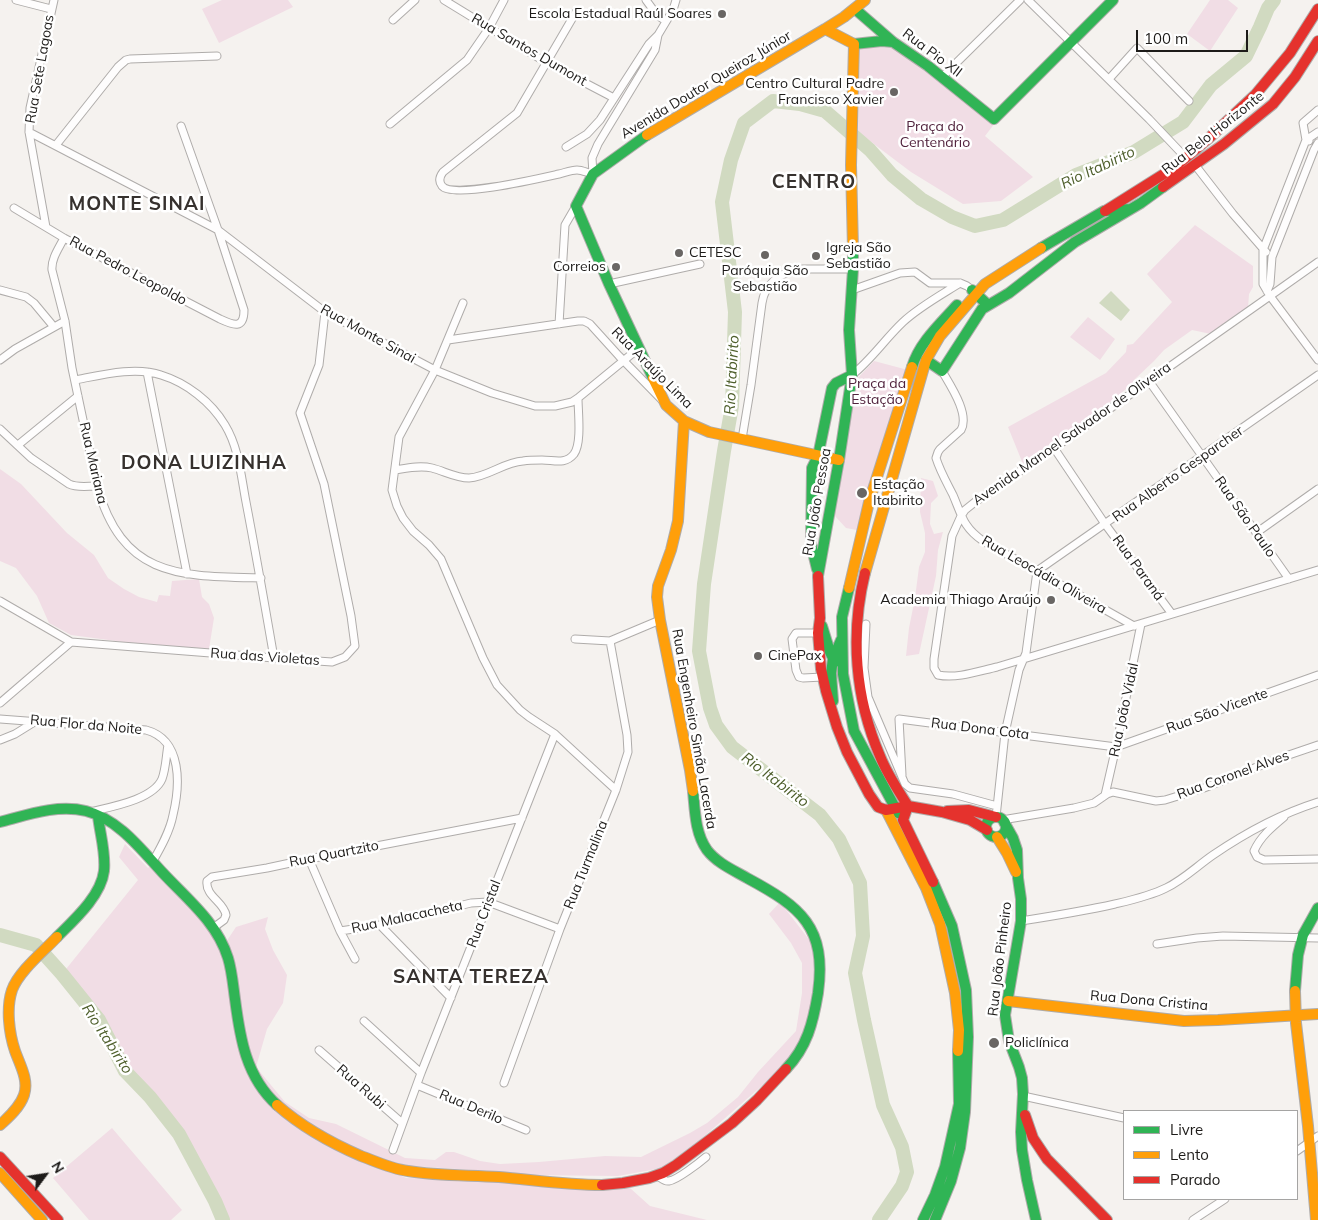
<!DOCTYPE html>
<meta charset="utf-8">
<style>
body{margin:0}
#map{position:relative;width:1318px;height:1220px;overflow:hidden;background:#f5f2ef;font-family:Mulish,sans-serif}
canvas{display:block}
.legend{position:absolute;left:1123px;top:1110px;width:175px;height:90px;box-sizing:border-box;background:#fff;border:1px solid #a5a4a3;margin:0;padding:6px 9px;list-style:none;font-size:15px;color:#1d1b19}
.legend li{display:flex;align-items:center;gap:10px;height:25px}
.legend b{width:25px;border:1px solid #a5a4a3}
.north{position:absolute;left:20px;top:1150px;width:50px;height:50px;-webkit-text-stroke:4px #fff;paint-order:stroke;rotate:59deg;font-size:14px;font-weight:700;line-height:20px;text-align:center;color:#1d1b19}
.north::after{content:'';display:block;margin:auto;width:18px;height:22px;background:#1d1b19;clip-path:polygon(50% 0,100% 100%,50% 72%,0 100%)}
.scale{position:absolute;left:1136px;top:30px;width:112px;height:22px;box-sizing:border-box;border:2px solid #1d1b19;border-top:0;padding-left:6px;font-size:15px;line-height:18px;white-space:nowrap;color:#1d1b19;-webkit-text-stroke:4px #fff;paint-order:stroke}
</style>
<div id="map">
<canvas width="1318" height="1220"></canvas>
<ul class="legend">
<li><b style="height:6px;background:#30b455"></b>Livre</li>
<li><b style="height:6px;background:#ff9f0a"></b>Lento</li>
<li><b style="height:6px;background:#e5322d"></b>Parado</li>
</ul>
<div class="north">N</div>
<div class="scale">100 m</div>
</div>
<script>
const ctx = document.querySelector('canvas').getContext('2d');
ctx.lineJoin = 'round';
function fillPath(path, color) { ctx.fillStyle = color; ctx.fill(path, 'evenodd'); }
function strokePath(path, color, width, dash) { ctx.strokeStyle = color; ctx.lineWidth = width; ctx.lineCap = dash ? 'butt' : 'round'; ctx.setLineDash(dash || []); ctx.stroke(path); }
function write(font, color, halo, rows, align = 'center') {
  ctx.font = font + ' Mulish,sans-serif'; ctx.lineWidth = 5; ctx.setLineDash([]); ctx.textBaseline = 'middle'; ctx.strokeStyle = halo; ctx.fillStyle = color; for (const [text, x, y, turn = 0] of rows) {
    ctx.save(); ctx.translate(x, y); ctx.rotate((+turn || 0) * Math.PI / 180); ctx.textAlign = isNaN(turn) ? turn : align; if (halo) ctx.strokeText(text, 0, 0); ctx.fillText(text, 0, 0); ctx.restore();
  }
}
fillPath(new Path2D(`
 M 222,0 L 288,0 L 293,7 L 219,43 L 202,9 Z
 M 1210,0 L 1228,0 L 1238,8 L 1210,51 L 1187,34 Z
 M 893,47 L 995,123 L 985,136 L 1033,177 L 1001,201 L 963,204 L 911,172 L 858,132 L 860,48 Z
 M 1195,225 L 1253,266 L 1253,287 L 1249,294 L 1248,308 L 1211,334 L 1192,330 L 1164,350 L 1154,361 L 1135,379 L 1132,384 L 1109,403 L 1023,464 L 1008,427 L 1106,373 L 1126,352 L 1127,345 L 1133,344 L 1172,302 L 1147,274 Z
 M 1088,317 L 1115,339 L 1100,360 L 1070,337 Z
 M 874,361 L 908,370 L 857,530 L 846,528 L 834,515 L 855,381 Z
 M 0,469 L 21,484 L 67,533 L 94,555 L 108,578 L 124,589 L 139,597 L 157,602 L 159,595 L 170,596 L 172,581 L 199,579 L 202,597 L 209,604 L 214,618 L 209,649 L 146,645 L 71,635 L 49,623 L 37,596 L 16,568 L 0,561 Z
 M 921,478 L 933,481 L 938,496 L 931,503 L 930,524 L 934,534 L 943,532 L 938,550 L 936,576 L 919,654 L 906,656 L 909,628 L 915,598 L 919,567 L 925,552 L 925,533 L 920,512 Z
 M 125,844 L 148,868 L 152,864 L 226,942 L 236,927 L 268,917 L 265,929 L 273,950 L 287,975 L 283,1003 L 267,1029 L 256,1067 L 285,1102 L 309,1118 L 336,1124 L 405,1158 L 435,1160 L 446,1152 L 454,1152 L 480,1161 L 500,1164 L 539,1162 L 605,1156 L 641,1157 L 690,1133 L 707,1123 L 738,1097 L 758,1072 L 796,1031 L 802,993 L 802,963 L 791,943 L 769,914 L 780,902 L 814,946 L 813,997 L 804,1041 L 788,1063 L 700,1140 L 662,1168 L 618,1176 L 522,1175 L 457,1169 L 412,1166 L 370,1157 L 335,1137 L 318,1130 L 338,1147 L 406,1178 L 484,1180 L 558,1187 L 630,1188 L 650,1206 L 707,1220 L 223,1220 L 215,1201 L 179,1134 L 150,1097 L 125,1071 L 99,1020 L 62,974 L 138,880 L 119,857 Z
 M 112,1128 L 182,1210 L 171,1220 L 89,1220 L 53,1178 Z`), '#f1dde5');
fillPath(new Path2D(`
 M 1111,291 L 1130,310 L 1121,321 L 1099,303 Z`), '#d1dac1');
strokePath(new Path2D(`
 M 0,935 L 36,945 L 62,974 L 99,1020 L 125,1071 L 150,1097 L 179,1134 L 215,1201 L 223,1220
 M 879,1220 L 902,1186 L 907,1172 L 902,1147 L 883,1105 L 864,1020 L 855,973 L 863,936 L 860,883 L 839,839 L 820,815 L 732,747 L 716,725 L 710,708 L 699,651 L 704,584 L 724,451 L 732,406 L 735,312 L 722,202 L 731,160 L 744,123 L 773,101 L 800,104 L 825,111 L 870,150 L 892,175 L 921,199 L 952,217 L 975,226 L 1003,220 L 1076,175 L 1134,152 L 1183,122 L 1211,85 L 1246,56 L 1260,27 L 1268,8 L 1274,0`), '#d1dac1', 14);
const street = new Path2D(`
 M 16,0 L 51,9
 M 444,0 L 547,63 L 614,98
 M 646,0 L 657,15 L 666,21
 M 1028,0 L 1149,119 L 1186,158
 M 576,12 L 517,113 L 443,172 C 440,176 438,181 442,186 C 452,199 541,178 559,174 C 564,173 571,170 577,170 C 582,170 588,173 593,174 L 592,158 L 598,144 L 655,50 L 658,35 L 673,10 L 676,0
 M 393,20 L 415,0
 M 942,77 L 1020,0
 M 1109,79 L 1137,48 L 1189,101
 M 390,124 L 467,60 L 489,28 L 504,0
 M 29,132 L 218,230 L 325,312 L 435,370 L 492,393 L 535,406 L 555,406 L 572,402 L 578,398 L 639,348
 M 1318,132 L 1306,140 L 1263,250 L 1263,284 L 1270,296 L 1054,448 L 975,502 L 965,510 L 961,516 L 952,536 L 934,659 L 934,668 L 938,675 C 957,679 979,671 997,667 L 1318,570
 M 1309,141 L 1306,140 L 1303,123 L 1318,110
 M 56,145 L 118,67 L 126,60 L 130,59 L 217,56
 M 566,147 L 587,134 L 600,120 L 649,44 L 658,35
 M 1195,165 L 1233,214 L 1266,252
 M 14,208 L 64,238 L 220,319 C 233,325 244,330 244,310 L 218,230 L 181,126
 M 46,227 L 29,132 L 30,108 L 54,0
 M 64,238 C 59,248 51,259 52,270 L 65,321 L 72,368 L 97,486 C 123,578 179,576 261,578
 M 1318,262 L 1270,296 L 1318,360
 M 609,284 L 700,264
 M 0,290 L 26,297 L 34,303 L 54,327
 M 852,290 L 900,273 L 915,272 L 930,283 L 960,283 L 967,286 L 971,289
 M 1267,291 L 1270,284 L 1272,257 L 1314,150 L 1318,143
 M 463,303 L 435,370 L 399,437 L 392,490 L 397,506 L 403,518 L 413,531 L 429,545 L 441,559 L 483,658 L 497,685 L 520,710 L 529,717 L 555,734 L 616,790
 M 559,324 L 565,225 L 576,206
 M 448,340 L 578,321 L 584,321 L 590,324 L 619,356 L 661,399
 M 0,360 L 15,349 L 65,321
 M 942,371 C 950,385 970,414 961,430 L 940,449 L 938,452 L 936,458 C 940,471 947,483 953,495 C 962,516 963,527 983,541 L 1134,626
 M 147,372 L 187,574
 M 852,375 C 871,360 885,339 903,322 C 919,307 941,295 960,283
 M 75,380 C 101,375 135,366 161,375 C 187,383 211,402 225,425 C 239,448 241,476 246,502 C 256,554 265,606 274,658
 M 1149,381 L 1289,579
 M 0,429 L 31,458 L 69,484 C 77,488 87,486 97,486
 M 742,439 L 751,385 L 762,303 C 765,283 779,274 798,269 L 853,269
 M 18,445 L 78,396
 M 1054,448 L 1105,524 L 1172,614
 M 395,470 C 407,468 420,465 432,468 C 444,471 456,478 469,478 C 488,477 504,462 523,461 C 529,460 536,460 542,460 C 554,460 565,465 574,454 C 582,443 578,412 578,398
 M 1256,533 L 1318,489
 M 0,601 L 71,642 L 274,658 L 332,662 L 345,657 L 355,646 L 351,616 L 324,484 L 300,413 L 319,365 L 325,312
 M 866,624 L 864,668 L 868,697 L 905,784 L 910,788 L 953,794 L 997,806
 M 818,633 L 796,633 L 792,639 L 796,670 L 799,677 L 803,678 L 823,677
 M 575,639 L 610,641 L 660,620
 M 0,703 L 71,642
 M 0,719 L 146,730 C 183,740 180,786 173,815 C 170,831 161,847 153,861
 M 0,740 L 15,734 L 36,721
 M 902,775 L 899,719 L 1116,747 L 1318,675
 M 1105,795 L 1116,747 L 1141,624
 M 90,812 C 110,807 153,800 162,779 C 166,768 166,756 168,745
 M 996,817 L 1005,733 L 1019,670 L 1026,653 L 1037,571 L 1318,375
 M 1284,817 C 1272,827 1260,837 1254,851 L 1257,857 L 1264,860 L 1318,859
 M 1002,820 L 1074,808 L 1094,803 L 1107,794 L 1113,792 L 1146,799 L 1156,801 L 1165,800 L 1204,788 L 1277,759 L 1318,745
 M 309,859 L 340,931 L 355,959
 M 1021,921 C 1053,916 1084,911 1115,904 C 1132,900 1150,896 1166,888 C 1183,880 1197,866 1213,855 C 1245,833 1280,814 1318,802
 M 380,925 L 451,998
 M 213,928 L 224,920 L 226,915 C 224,902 205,896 207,881 L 212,877 L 267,868 L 309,859 L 522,818
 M 340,931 L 380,925 L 471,903 L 488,902 L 560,929
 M 1157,944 L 1197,938 L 1223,936 L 1318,938
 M 364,1021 L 421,1073
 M 319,1050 L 402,1123
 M 504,1083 L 560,929 L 616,790 L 628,752 L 627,735 L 610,641
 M 417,1085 L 526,1130
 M 1023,1096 L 1124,1118
 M 393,1150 L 421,1073 L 555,734
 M 1297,1151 L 1318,1136
 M 658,1176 C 661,1178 665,1182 669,1181 C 677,1180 699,1163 706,1157
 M 1193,1220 L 1225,1199`);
const fast = new Path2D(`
 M 855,9 L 893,42 L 928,66 L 994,119 L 1113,0
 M 854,44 L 882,41 L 893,42
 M 647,135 L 593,174 L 576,206 L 609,284 L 653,378
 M 1041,248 L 1104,211 L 1130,209
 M 972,290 L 988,305
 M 926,360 L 942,371 L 982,309 L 1009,293 L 1075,242 L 1141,203 L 1163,187
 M 912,367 C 919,343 940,324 957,305
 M 817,569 L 811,544 L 812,468 L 818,456 L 832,388 L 836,383 L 852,375
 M 818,576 L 839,460 L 852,375 L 849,330 L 853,269 L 853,249
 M 849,588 L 842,617 L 843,674 L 854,731 L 898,813
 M 822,626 L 830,652 L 835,662
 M 833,701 L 831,673 L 833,659 L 841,640
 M 693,791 C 695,811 695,833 707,850 C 717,863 733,870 747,878 C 801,907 827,927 818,993 C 813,1023 807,1047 786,1069
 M986 827a10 10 0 1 1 20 0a10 10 0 1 1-20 0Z
 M 0,822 C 27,815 57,804 86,811 C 118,819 140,848 162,872 C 186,898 217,922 228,958 C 232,971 233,985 235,999 C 240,1038 246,1077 277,1105
 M 1004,822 L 1013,838 L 1017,850 L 1018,878 L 1021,899 L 1021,921 L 1005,1015 L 1009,1041 L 1019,1067 L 1022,1078 L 1023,1094 L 1021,1132 L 1022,1150 L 1027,1180 L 1036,1220
 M 933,882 L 952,926 L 966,990 L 968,1037 L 965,1112 L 960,1148 L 951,1181 L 935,1220
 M 57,937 C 74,920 101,896 104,871 C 106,853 100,834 98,816
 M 1295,991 L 1298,955 L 1303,935 L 1318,908
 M 923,1220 L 935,1195 L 945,1167 L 959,1104 L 958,1051`);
const slow = new Path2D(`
 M 825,29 L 854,44
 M 647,135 L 825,29 L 844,17 L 865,0
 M 853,249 L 851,165 L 854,44
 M 653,378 L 666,405 L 684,421 L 709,432 L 839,460
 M 684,421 L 678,521 L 671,550 L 658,586 L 657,597 L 660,620 L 690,770 L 693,791
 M 865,573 L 926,360 L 940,336 L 985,284 L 1041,248
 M 849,588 L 869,502 L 912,367
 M 886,810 L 926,888 L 940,924 L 955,993 L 959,1030 L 958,1051
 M 997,837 L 1007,853 L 1016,872
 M 1295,991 L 1296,1023 L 1308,1126 L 1316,1220
 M 1008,1001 L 1184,1021 L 1218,1020 L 1318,1014
 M 277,1105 C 302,1127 331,1143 361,1156 C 377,1162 392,1169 408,1171 C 438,1176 469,1175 499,1177 C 534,1180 567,1185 602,1185
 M 0,1125 C 9,1117 20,1107 24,1095 C 29,1080 20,1065 15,1051 C 9,1033 6,1008 12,990 C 19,971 43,952 57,937
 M 0,1173 L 42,1220`);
const jam = new Path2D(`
 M 1163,187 L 1224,144 L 1273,104 L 1295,77 L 1318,41
 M 1105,211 L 1175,167 L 1208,139 L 1255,95 L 1290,53 L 1318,9
 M 865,573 C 850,634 855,698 880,756 C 887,774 898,790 908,806 L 903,820 L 933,882
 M 818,576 L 820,618 L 818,633 L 821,669 L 826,691 L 837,727 L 847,752 L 869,794 L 878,807 L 886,810 L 908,806 L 942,812 L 970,820 L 987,830
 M 947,811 L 969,810 L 996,817
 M 1025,1115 L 1033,1138 L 1047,1159 L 1107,1220
 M 0,1157 L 58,1220
 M 602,1185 L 623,1183 L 649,1178 L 663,1173 L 676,1165 L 732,1123 L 757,1100 L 786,1069`);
strokePath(street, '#afacaa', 9);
strokePath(fast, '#afacaa', 12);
strokePath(slow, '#afacaa', 12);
strokePath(jam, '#afacaa', 12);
strokePath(street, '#fefdfd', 7);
strokePath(fast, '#30b455', 10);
strokePath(slow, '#ff9f0a', 10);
strokePath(jam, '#e5322d', 10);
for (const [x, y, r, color] of [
 [722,14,5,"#696664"],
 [894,92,5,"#696664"],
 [679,253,5,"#696664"],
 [765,255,5,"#696664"],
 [816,256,5,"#696664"],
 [616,267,5,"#696664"],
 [862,493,6,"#696664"],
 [1051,600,5,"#696664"],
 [758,656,5,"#696664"],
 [994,1043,6,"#696664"]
]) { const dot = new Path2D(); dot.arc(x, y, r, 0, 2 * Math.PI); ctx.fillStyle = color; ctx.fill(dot); strokePath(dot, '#fff', 2); }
write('14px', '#1d1b19', '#fff', [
 ["Escola Estadual Raúl Soares",712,14,"right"],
 ["Centro Cultural Padre",884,84,"right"],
 ["Francisco Xavier",884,100,"right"],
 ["Igreja São",826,248],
 ["Sebastião",826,264],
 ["CETESC",689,253],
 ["Correios",606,267,"right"],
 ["Paróquia São",765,271,"center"],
 ["Sebastião",765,287,"center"],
 ["Estação",873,485],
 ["Itabirito",873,501],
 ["Academia Thiago Araújo",1041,600,"right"],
 ["CinePax",768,656],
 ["Policlínica",1005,1043]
], 'left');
write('14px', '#1d1b19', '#fff', [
 ["Rua Santos Dumont",529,50,30],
 ["Rua Pio XII",932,53,37],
 ["Rua Sete Lagoas",40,69,-80],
 ["Avenida Doutor Queiroz Júnior",706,85,-31],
 ["Rua Belo Horizonte",1213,133,-38],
 ["Rua Pedro Leopoldo",128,271,28],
 ["Rua Monte Sinai",368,334,29],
 ["Rua Araújo Lima",652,368,45],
 ["Avenida Manoel Salvador de Oliveira",1072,434,-35],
 ["Rua Mariana",93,463,77],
 ["Rua Alberto Gesparcher",1178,474,-35],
 ["Rua João Pessoa",817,502,-80],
 ["Rua São Paulo",1245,517,55],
 ["Rua Paraná",1138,568,54],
 ["Rua Leocádia Oliveira",1044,575,30],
 ["Rua das Violetas",265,657,4],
 ["Rua João Vidal",1124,710,-78],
 ["Rua São Vicente",1217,711,-20],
 ["Rua Flor da Noite",86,725,5],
 ["Rua Engenheiro Simão Lacerda",694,729,80],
 ["Rua Dona Cota",980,729,7],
 ["Rua Coronel Alves",1233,775,-20],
 ["Rua Quartzito",334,854,-11],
 ["Rua Turmalina",586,865,-68],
 ["Rua Cristal",484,914,-69],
 ["Rua Malacacheta",407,917,-12],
 ["Rua João Pinheiro",1000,959,-83],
 ["Rua Dona Cristina",1149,1001,5],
 ["Rua Rubi",361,1087,41],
 ["Rua Derilo",471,1107,23]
]);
write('14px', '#51233d', '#fff', [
 ["Praça do",935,127],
 ["Centenário",935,143],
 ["Praça da",877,384],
 ["Estação",877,400]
]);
write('italic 15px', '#4e5f2c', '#fff', [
 ["Rio Itabirito",1098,168,-25],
 ["Rio Itabirito",732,375,-87],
 ["Rio Itabirito",775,780,37],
 ["Rio Itabirito",107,1039,57]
]);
ctx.letterSpacing = '1px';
write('bold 19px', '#36312e', '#fff', [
 ["CENTRO",814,182],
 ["MONTE SINAI",137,204],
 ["DONA LUIZINHA",204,463],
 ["SANTA TEREZA",471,977]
]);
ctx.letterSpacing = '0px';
</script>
